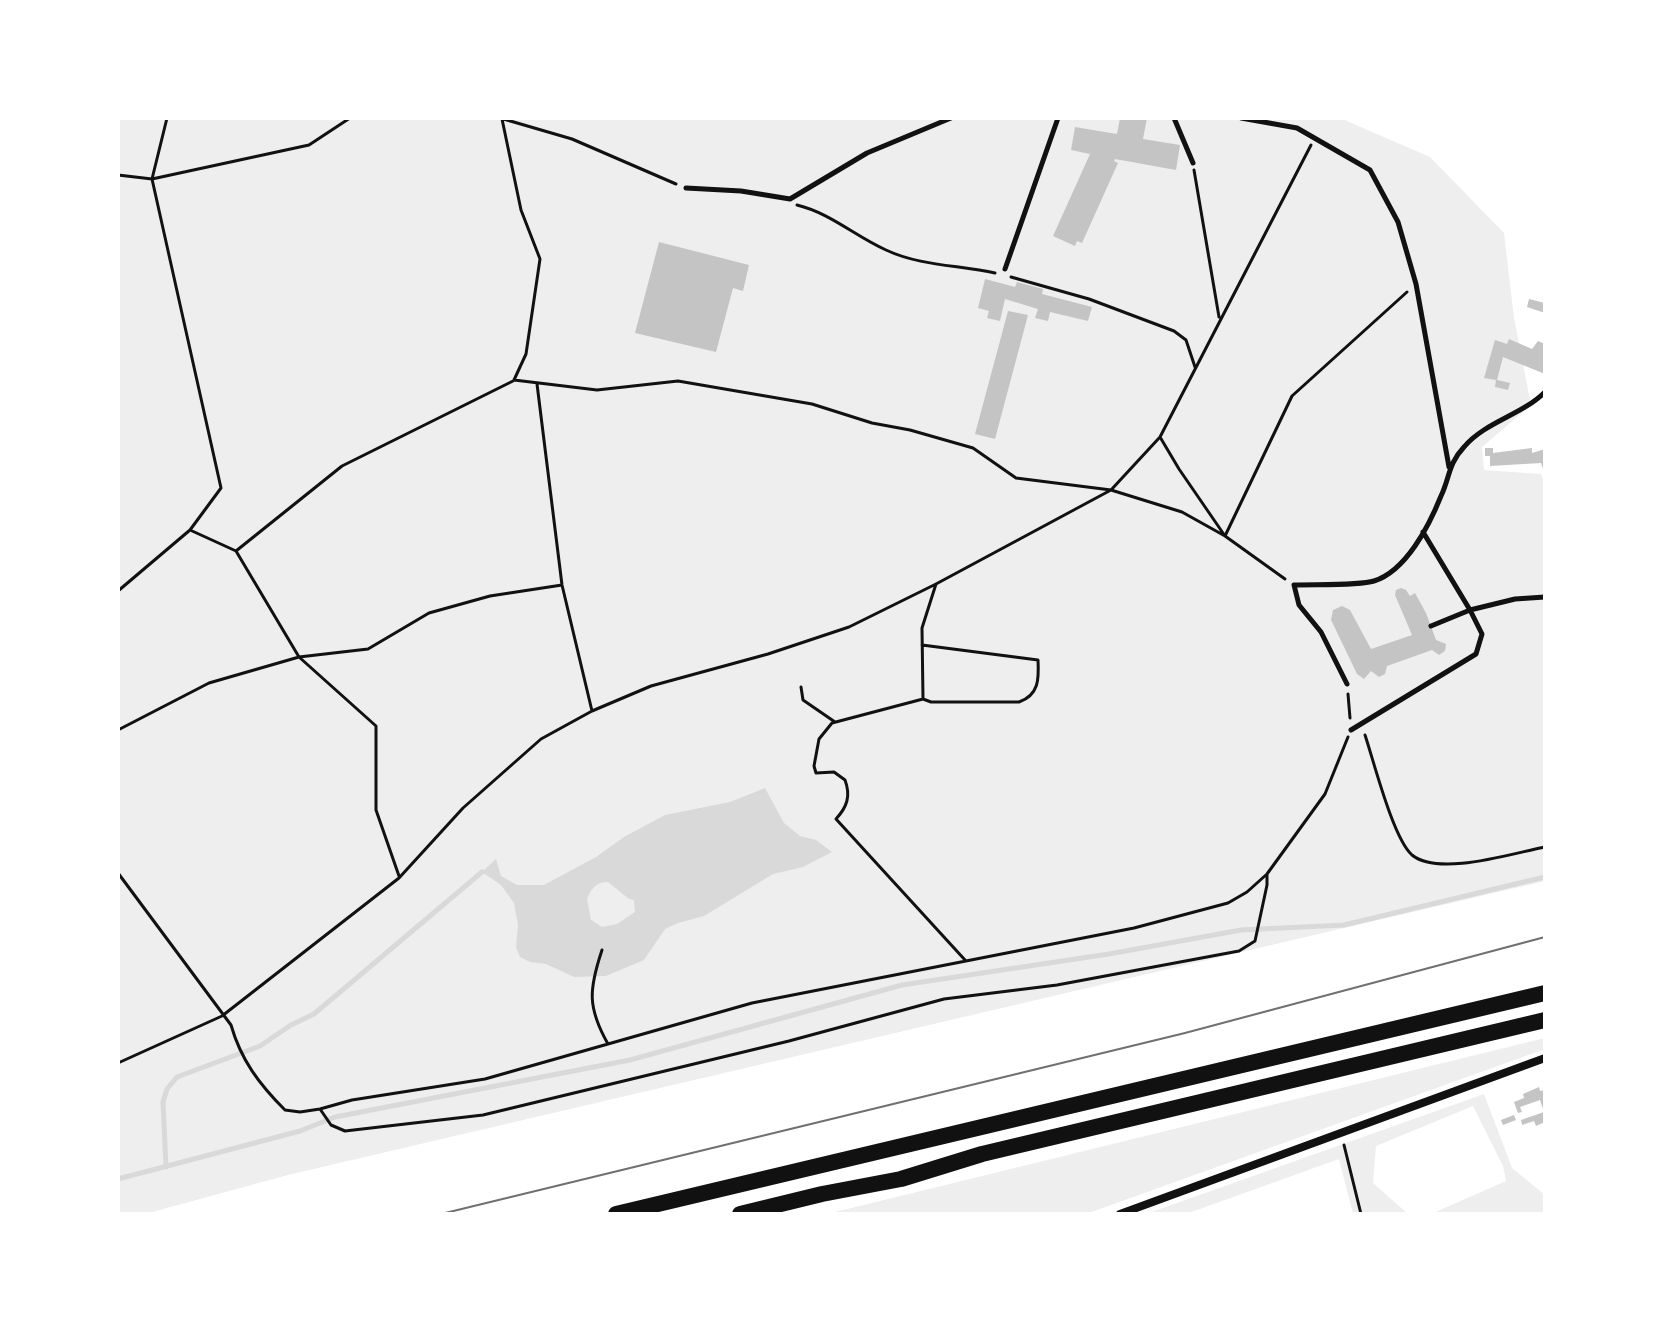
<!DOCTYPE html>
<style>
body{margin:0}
#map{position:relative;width:1663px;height:1332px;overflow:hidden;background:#fff;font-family:Figtree,sans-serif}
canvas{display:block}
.frame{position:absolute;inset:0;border:120px solid #fff;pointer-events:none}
</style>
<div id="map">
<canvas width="1663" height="1332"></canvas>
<div class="frame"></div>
</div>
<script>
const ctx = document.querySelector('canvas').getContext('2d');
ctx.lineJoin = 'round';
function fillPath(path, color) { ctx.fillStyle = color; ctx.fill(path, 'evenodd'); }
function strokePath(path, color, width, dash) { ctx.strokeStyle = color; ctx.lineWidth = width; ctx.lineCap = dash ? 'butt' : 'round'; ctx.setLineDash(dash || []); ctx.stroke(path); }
fillPath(new Path2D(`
 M 118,118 L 1340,118 L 1430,157 L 1504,233 L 1514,318 L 1531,405 L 1482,447 L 1484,470 L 1541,474 L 1545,484 L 1545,881 L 288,1175 L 145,1214 L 118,1214 Z
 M 1545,1038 L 1545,1049 L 1086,1214 L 827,1214 Z
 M 1484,1094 L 1512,1168 L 1545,1195 L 1545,1211 L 1542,1214 L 1431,1214 L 1506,1181 L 1503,1166 L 1473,1106 L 1376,1146 L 1373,1183 L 1408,1214 L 1353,1214 L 1339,1159 L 1186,1214 L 1146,1214 Z`), '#eee');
fillPath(new Path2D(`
 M 765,788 L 784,823 L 800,836 L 816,840 L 832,852 L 803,867 L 773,874 L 704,916 L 678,923 L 665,929 L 644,960 L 606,976 L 574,977 L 546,964 L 530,962 L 520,957 L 516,947 L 518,925 L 514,903 L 501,885 L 482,872 L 496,859 L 501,876 L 517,885 L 544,885 L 596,857 L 624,837 L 665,815 L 730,802 ZM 608,882 L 629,899 L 634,900 L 635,912 L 617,924 L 602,927 L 591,920 L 587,899 C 591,889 596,882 608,882 Z`), '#d9d9d9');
strokePath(new Path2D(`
 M 166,1167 L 163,1102 L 167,1089 L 177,1077 L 260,1046 L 291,1025 L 314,1014 L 482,872
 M 118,1179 L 300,1131 L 335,1117 L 630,1060 L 902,985 L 1109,954 L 1241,930 L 1344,925 L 1545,877`), '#d9d9d9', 5);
fillPath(new Path2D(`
 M 1120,118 L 1147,118 L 1143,139 L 1180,145 L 1176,170 L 1115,159 L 1114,161 L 1118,163 L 1082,243 L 1077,241 L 1075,246 L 1053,236 L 1090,154 L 1071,150 L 1075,127 L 1117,134 Z
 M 659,242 L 749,265 L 743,291 L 733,288 L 716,352 L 635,333 Z
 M 985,279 L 1015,287 L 1017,282 L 1043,289 L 1042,294 L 1092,307 L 1088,321 L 1050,312 L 1048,321 L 1035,318 L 1038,309 L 1005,299 L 1000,321 L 987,318 L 989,311 L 978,308 Z
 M 1529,299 L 1545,303 L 1545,313 L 1527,307 Z
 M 1008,311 L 1028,315 L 995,439 L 975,434 Z
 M 1509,339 L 1532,349 L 1538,341 L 1545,344 L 1545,374 L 1503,357 L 1497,380 L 1510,383 L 1508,390 L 1495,387 L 1496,380 L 1484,378 L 1495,340 L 1507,344 Z
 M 1485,448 L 1493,448 L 1493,453 L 1532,448 L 1532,453 L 1545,449 L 1545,475 L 1541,463 L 1490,466 L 1490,456 L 1485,456 Z
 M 1401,588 L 1406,590 L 1410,596 L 1415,593 L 1426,613 L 1436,640 L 1446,644 L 1445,651 L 1439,655 L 1432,650 L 1387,666 L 1385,674 L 1379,677 L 1371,671 L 1364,679 L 1357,674 L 1334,626 L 1331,620 L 1333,610 L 1342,606 L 1350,610 L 1371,649 L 1412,635 L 1395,595 L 1396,590 Z
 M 1539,1087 L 1540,1091 L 1545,1090 L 1545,1122 L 1536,1126 L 1534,1121 L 1522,1125 L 1521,1120 L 1544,1112 L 1540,1100 L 1520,1107 L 1522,1112 L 1518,1113 L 1514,1102 L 1524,1098 L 1523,1094 Z
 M 1514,1115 L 1516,1120 L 1503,1125 L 1501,1120 Z`), '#c4c4c4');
strokePath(new Path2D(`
 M 500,118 L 572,139 L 676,184
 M 502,119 L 521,210 L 540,259 L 526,354 L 514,380 L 597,390 L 678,381 L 812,404 L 872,423 L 910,430 L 973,448 L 1016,478 L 1111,490 L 1182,512 L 1225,536 L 1292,396 L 1407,292
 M 1194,170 L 1219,317
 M 118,175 L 152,179 L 167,118
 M 797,205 C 830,213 855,236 886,250 C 920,266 959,265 995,273
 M 1011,277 L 1089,299 L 1174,331 L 1186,340 L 1195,367
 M 537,384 L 562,585 L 592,711
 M 1160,437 L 1179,469 L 1225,536 L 1285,579
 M 190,530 L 221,488 L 152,179 L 309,145 L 350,118
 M 236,551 L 299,657 L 376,726 L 376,810 L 399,876
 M 936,584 L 922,628 L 923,699 L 832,723 L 819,739 L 814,766 L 816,773 L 834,772 L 845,780 C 851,796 847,807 836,819 L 965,960
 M 118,591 L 190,530 L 236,551 L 342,466 L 513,381
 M 922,645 L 1038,660 C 1039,679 1039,695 1019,702 L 931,702 L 923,699
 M 801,687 L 803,700 L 835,722
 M 1348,694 L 1350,718
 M 118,730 L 209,683 L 299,657 L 368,649 L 429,613 L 490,596 L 562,585
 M 1365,735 C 1374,762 1393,838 1412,855 C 1439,877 1513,853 1545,847
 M 118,873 L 231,1025 C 241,1060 259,1084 285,1110 L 300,1112 L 320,1109 L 352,1100 L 485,1079 L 752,1003 L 1134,928 L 1228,903 L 1247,892 L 1267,874 L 1325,794 L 1348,737
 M 602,950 C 589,989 587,1007 608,1044
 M 118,1063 L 222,1016 L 399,878 L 463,808 L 541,739 L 592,711 L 651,686 L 768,654 L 849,627 L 936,584 L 1111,490 L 1160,437 L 1311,145
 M 320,1109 L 331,1125 L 345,1131 L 483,1115 L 789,1041 L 944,999 L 1057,985 L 1239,951 L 1255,941 L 1267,885 L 1267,874
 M 1344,1145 L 1361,1214`), '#111', 3);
strokePath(new Path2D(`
 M 1174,118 L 1193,163
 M 1241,118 L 1297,128 L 1370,170 L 1398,222 L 1416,284 L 1449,467
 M 686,188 L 741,191 L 790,199 L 867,153 L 951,118
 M 1005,269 L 1058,118
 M 1423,532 L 1470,610 L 1431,626
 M 1347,684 L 1321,632 L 1299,605 L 1294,585 C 1313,584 1358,586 1374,581 C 1406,571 1429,526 1441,496 C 1450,477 1448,464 1464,447 C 1485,422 1522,415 1545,392
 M 1351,730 L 1476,654 L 1482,634 L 1470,610 L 1515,599 L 1545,597`), '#111', 5);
strokePath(new Path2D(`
 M 1120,1214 L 1545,1058`), '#111', 8);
strokePath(new Path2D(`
 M 616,1214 L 1545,993
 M 740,1214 L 822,1194 L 901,1179 L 982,1154 L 1545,1020`), '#111', 16);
strokePath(new Path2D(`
 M 441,1214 L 1185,1033 L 1545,937`), '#707070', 2);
</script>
